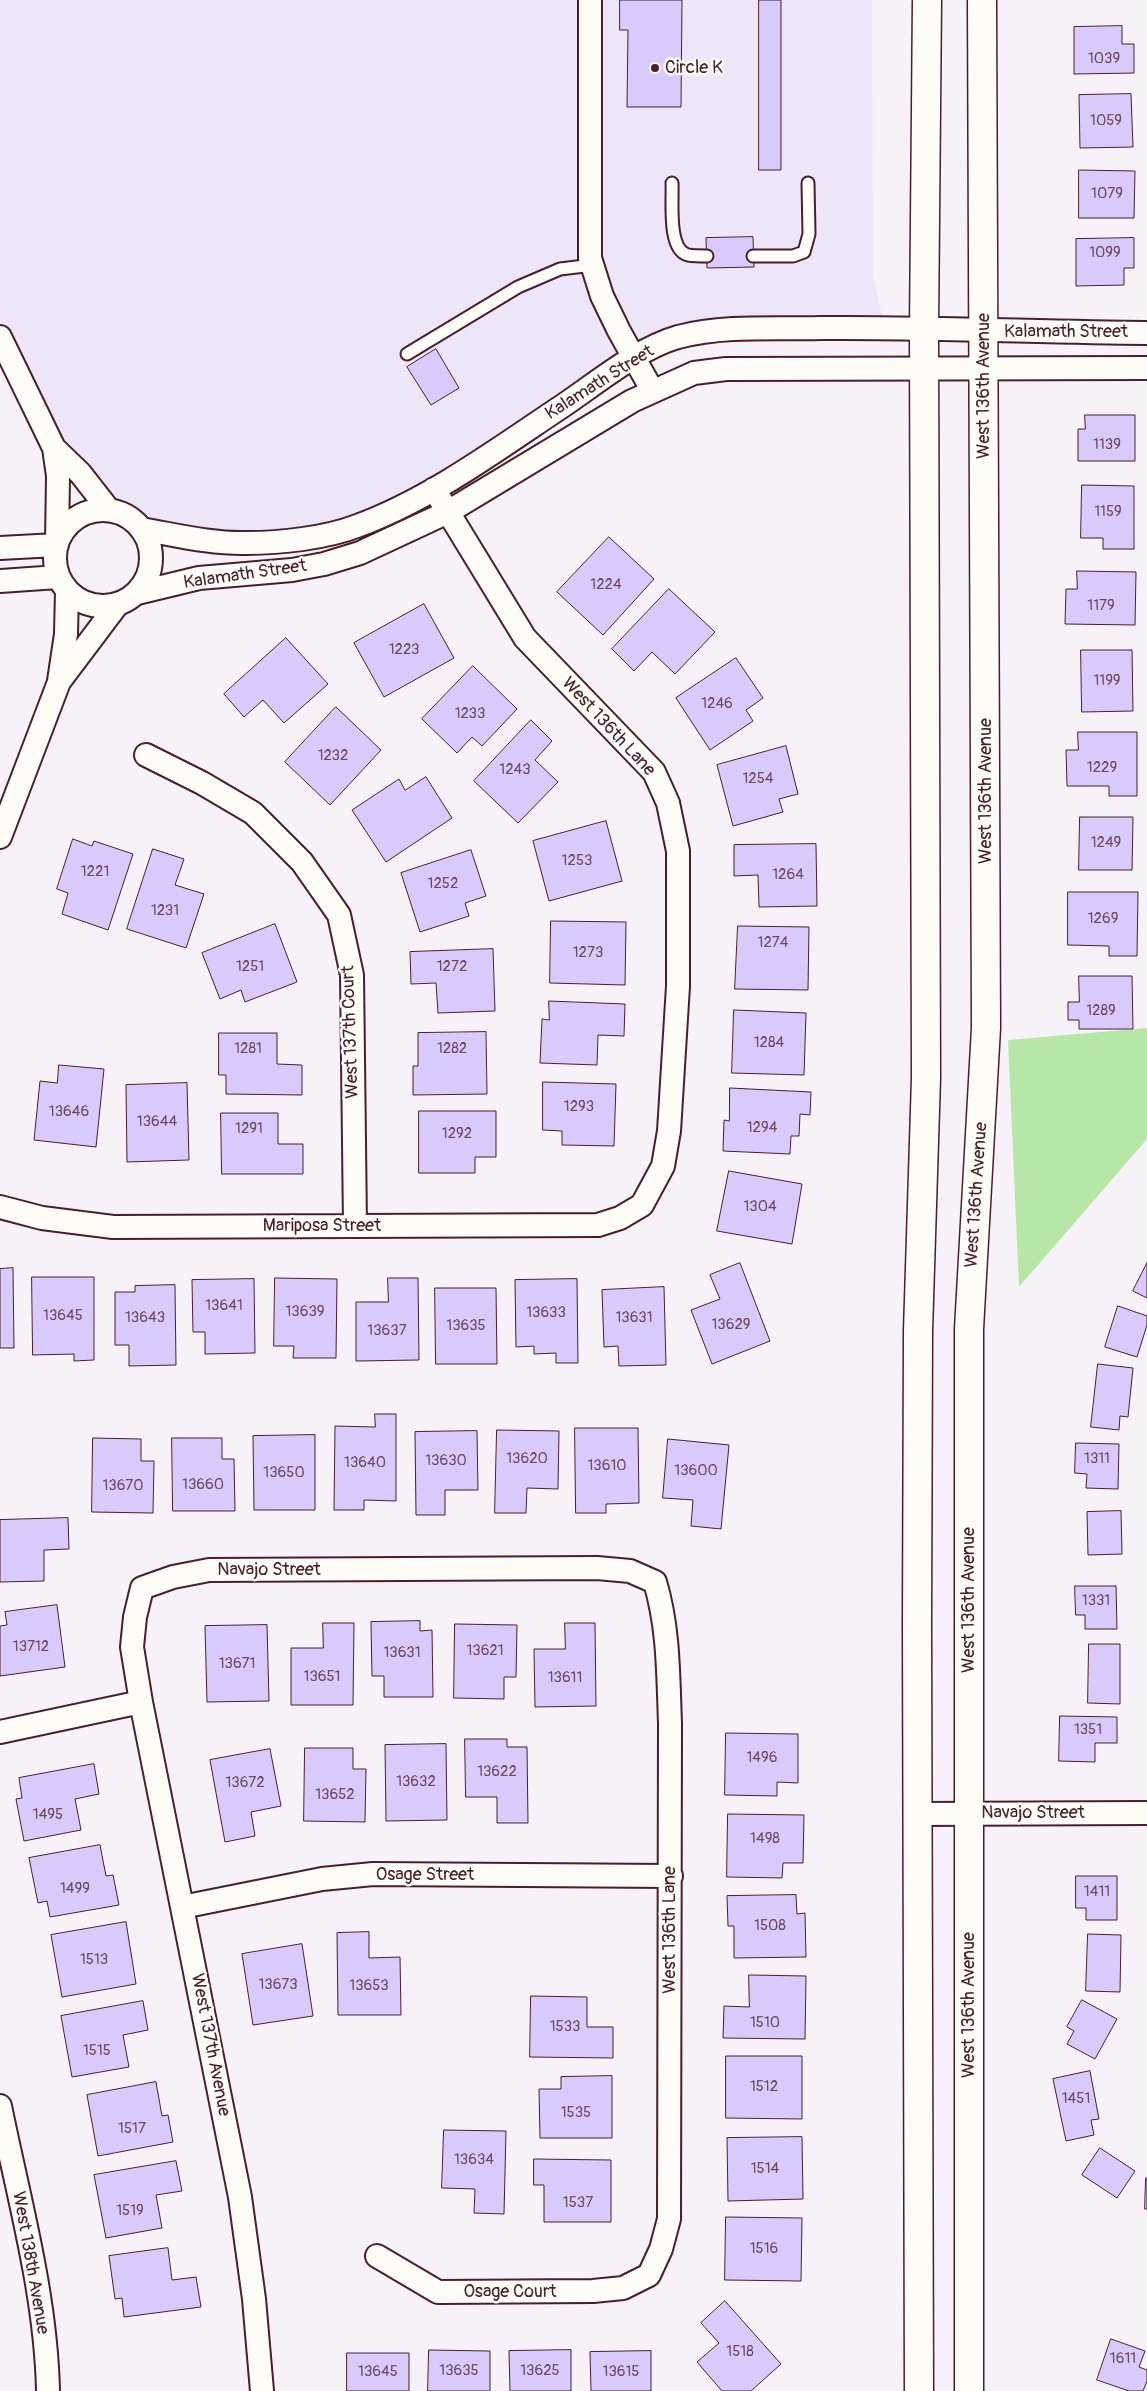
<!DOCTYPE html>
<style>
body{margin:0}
canvas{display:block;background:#f6f2f8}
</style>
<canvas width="1147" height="2391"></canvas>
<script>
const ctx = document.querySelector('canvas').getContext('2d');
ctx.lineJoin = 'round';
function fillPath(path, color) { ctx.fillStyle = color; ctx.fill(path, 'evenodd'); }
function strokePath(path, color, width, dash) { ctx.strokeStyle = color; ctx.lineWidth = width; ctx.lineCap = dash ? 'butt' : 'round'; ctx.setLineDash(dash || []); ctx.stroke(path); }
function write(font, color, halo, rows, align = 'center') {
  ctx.font = font + ' Pangolin,sans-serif'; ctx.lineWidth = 5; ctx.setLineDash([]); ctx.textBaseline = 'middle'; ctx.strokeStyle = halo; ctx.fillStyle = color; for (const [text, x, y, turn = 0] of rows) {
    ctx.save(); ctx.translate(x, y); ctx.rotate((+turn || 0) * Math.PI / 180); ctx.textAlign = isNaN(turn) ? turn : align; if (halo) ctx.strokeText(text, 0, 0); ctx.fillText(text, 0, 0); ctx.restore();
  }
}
fillPath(new Path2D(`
 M 0,0 L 872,0 L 873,277 L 885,328 L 713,329 L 634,358 L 434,489 L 314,536 L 141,529 L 130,518 L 117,511 L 80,473 L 0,337 Z`), '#ede6f9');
fillPath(new Path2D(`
 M 1147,1028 L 1147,1139 L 1019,1287 L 1008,1040 Z`), '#b7e7a6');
const building = new Path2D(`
 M 620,0 L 682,0 L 681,107 L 627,107 L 628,30 L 620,30 Z
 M 759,0 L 781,0 L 781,170 L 759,170 Z
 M 1122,26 L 1122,44 L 1134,44 L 1134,73 L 1074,74 L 1074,27 Z
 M 1131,94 L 1133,147 L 1080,148 L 1079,95 Z
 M 1079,170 L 1135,171 L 1134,218 L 1079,218 Z
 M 753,237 L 754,267 L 707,268 L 706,238 Z
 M 1134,238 L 1134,268 L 1124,268 L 1124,285 L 1076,286 L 1076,239 Z
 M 436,349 L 459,388 L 431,405 L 407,367 Z
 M 1085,415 L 1135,415 L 1135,461 L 1078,461 L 1078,429 L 1085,429 Z
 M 1082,485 L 1134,486 L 1134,549 L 1103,549 L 1103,538 L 1081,538 Z
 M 609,537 L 654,579 L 603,635 L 557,592 Z
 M 1077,571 L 1136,572 L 1135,625 L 1065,624 L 1066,589 L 1077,589 Z
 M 669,589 L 715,632 L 675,674 L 652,652 L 634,671 L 612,649 Z
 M 424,604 L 454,658 L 384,697 L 354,643 Z
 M 286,638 L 328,684 L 284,723 L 263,700 L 244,717 L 224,694 Z
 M 1081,650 L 1132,650 L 1133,711 L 1082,712 Z
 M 736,658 L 763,698 L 746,710 L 753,721 L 710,750 L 676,698 Z
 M 473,666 L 517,709 L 482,746 L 472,737 L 457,753 L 422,719 Z
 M 336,707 L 381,750 L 330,805 L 285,762 Z
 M 531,720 L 552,741 L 535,760 L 558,782 L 518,823 L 474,781 Z
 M 1078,732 L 1137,732 L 1137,796 L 1109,796 L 1109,786 L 1067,786 L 1066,750 L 1078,750 Z
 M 786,746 L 798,794 L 779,799 L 783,812 L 733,826 L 717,765 Z
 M 426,777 L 452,818 L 386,862 L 352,810 L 399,779 L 405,790 Z
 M 1080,817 L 1133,817 L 1132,870 L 1079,870 Z
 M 606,821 L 622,881 L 549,901 L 533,841 Z
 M 73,839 L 92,846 L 94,841 L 133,854 L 108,930 L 62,914 L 68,893 L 57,889 Z
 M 816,844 L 817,906 L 759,907 L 758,875 L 734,876 L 734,845 Z
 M 153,849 L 184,859 L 175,885 L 204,894 L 186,948 L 127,929 Z
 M 471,850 L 486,896 L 465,903 L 469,916 L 420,932 L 401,873 Z
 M 1068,892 L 1138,892 L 1137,956 L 1109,956 L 1109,946 L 1068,945 Z
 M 551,921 L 626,922 L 625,985 L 550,983 Z
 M 275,924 L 297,982 L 245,1002 L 241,990 L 220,999 L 202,953 Z
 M 738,926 L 809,927 L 808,990 L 735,989 Z
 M 493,949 L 495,1011 L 438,1013 L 436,983 L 411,984 L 410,952 Z
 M 1079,976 L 1132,976 L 1133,1029 L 1079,1029 L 1079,1020 L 1068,1020 L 1068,1002 L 1079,1002 Z
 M 549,1001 L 625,1004 L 624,1036 L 598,1035 L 597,1065 L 540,1063 L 542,1019 L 549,1020 Z
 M 734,1010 L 806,1013 L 804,1075 L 732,1073 Z
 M 486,1032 L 487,1094 L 413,1095 L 413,1066 L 418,1066 L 418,1033 Z
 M 219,1033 L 277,1033 L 277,1064 L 302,1065 L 302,1095 L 226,1094 L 226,1075 L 219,1075 Z
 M 59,1065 L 104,1069 L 96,1147 L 34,1140 L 40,1081 L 57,1083 Z
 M 543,1082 L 616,1084 L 614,1146 L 562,1145 L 562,1131 L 543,1130 Z
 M 187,1083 L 189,1160 L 127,1162 L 126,1085 Z
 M 730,1088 L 811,1092 L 810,1115 L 800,1114 L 799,1136 L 791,1136 L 790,1154 L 723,1151 L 724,1120 L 729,1121 Z
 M 419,1111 L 496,1111 L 496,1157 L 475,1157 L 475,1173 L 419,1173 Z
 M 221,1113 L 278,1113 L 278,1144 L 303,1144 L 303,1174 L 222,1174 Z
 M 729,1171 L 802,1184 L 792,1244 L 717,1231 Z
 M 740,1263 L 770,1341 L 712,1364 L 691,1310 L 720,1299 L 710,1275 Z
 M 1147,1263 L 1147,1298 L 1133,1291 Z
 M 13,1268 L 14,1348 L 0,1348 L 0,1269 Z
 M 32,1277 L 94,1277 L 94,1360 L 74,1361 L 74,1354 L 33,1355 Z
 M 275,1278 L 337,1279 L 336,1358 L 293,1358 L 294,1346 L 274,1346 Z
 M 388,1278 L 418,1278 L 419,1360 L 356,1361 L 356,1302 L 388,1302 Z
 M 254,1279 L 255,1353 L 205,1354 L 205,1332 L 193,1332 L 192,1280 Z
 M 577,1279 L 578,1363 L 556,1363 L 556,1353 L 534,1354 L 534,1346 L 516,1347 L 515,1280 Z
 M 175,1285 L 176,1365 L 129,1366 L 129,1345 L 115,1345 L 115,1292 L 135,1292 L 135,1286 Z
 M 664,1287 L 666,1365 L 619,1366 L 618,1346 L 604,1347 L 602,1290 Z
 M 435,1288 L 496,1288 L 497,1364 L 436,1364 Z
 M 1118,1306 L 1147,1316 L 1147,1325 L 1137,1357 L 1105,1347 Z
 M 1098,1364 L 1133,1368 L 1128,1417 L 1120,1416 L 1119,1430 L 1091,1427 Z
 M 375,1414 L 396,1414 L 396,1501 L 364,1500 L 364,1510 L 334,1510 L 335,1426 L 375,1427 Z
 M 575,1428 L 638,1428 L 639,1503 L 606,1504 L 606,1513 L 576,1513 Z
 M 497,1430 L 559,1431 L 558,1489 L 527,1488 L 526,1513 L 495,1513 Z
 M 477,1431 L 478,1490 L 445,1490 L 445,1515 L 416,1515 L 415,1432 Z
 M 315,1435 L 315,1510 L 254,1510 L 253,1436 Z
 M 93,1438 L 141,1439 L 141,1461 L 154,1461 L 153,1513 L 92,1512 Z
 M 172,1438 L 222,1438 L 222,1459 L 234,1459 L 235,1511 L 173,1511 Z
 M 668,1439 L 729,1445 L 721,1529 L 691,1526 L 693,1500 L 663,1498 Z
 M 1076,1443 L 1119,1444 L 1118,1489 L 1086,1488 L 1087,1474 L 1075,1473 Z
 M 1121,1511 L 1122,1554 L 1088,1555 L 1087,1512 Z
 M 68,1518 L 69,1549 L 44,1550 L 44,1581 L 0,1582 L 0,1520 Z
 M 1075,1586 L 1116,1586 L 1117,1629 L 1085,1629 L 1085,1615 L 1076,1615 Z
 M 57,1605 L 65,1667 L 0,1676 L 0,1626 L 7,1625 L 5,1612 Z
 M 420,1621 L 420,1631 L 432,1630 L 433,1697 L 384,1697 L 384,1676 L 372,1676 L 371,1622 Z
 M 323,1623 L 354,1623 L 353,1705 L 291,1705 L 291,1648 L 323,1648 Z
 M 565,1623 L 595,1623 L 596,1706 L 535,1707 L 534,1649 L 565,1649 Z
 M 455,1624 L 517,1625 L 516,1677 L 504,1677 L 504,1699 L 454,1698 Z
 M 267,1625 L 269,1701 L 207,1702 L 205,1626 Z
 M 1089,1644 L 1120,1644 L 1120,1704 L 1088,1703 Z
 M 1060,1716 L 1117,1717 L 1117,1743 L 1095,1743 L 1095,1762 L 1059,1761 Z
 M 726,1733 L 798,1734 L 798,1783 L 777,1782 L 777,1796 L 725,1795 Z
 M 465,1739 L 507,1739 L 507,1747 L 527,1747 L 528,1823 L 497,1823 L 497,1797 L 466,1797 Z
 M 446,1744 L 447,1820 L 386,1821 L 385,1745 Z
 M 305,1748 L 353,1748 L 353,1769 L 366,1769 L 365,1822 L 304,1821 Z
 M 270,1749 L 281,1806 L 251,1812 L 255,1836 L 225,1842 L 210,1760 Z
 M 94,1764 L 99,1794 L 75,1799 L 81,1830 L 24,1841 L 16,1799 L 22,1798 L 19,1778 Z
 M 728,1814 L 804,1815 L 803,1863 L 783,1863 L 782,1878 L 727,1877 Z
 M 100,1845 L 106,1876 L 113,1875 L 119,1905 L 50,1917 L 47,1901 L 38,1903 L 29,1858 Z
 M 1076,1876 L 1117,1876 L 1117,1920 L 1086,1920 L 1086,1908 L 1076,1908 Z
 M 796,1895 L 797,1914 L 805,1913 L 806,1957 L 734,1958 L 734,1926 L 728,1926 L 727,1896 Z
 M 126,1922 L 136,1984 L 62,1997 L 51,1935 Z
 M 369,1932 L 369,1958 L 400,1957 L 401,2015 L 338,2015 L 337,1933 Z
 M 1088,1934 L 1121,1935 L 1120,1992 L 1086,1991 Z
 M 302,1944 L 313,2016 L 253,2025 L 242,1954 Z
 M 749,1975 L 806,1976 L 805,2039 L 723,2038 L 724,2006 L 749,2007 Z
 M 531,1996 L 587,1997 L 587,2027 L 613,2027 L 613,2058 L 530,2057 Z
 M 1082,2000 L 1117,2019 L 1095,2059 L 1067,2044 L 1074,2031 L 1067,2027 Z
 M 143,2001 L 148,2030 L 123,2035 L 129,2067 L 72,2077 L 61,2016 Z
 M 726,2056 L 802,2056 L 802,2119 L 726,2118 Z
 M 1090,2071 L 1099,2119 L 1091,2120 L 1094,2135 L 1066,2141 L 1053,2079 Z
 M 612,2076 L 612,2138 L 540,2138 L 539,2089 L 561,2089 L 561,2077 Z
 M 156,2082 L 162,2116 L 168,2115 L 173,2142 L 98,2156 L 87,2095 Z
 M 444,2130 L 506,2131 L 504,2214 L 474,2213 L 475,2189 L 442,2188 Z
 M 802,2137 L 803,2199 L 728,2201 L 727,2138 Z
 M 1100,2148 L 1135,2171 L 1117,2198 L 1082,2175 Z
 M 534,2159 L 611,2160 L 611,2222 L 544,2222 L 544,2185 L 534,2185 Z
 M 176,2161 L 182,2191 L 156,2195 L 162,2228 L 106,2238 L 94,2175 Z
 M 1146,2178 L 1147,2178 L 1147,2209 L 1145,2209 Z
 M 726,2217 L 802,2218 L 801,2281 L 725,2280 Z
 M 168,2248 L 172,2280 L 196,2277 L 201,2307 L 124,2317 L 122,2298 L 115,2299 L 109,2256 Z
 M 725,2301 L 781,2364 L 751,2391 L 722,2391 L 697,2362 L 719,2343 L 701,2323 Z
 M 1111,2339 L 1145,2351 L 1139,2367 L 1147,2370 L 1147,2381 L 1143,2391 L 1129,2391 L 1097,2380 Z
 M 429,2350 L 490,2351 L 490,2391 L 428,2391 Z
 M 571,2350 L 571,2391 L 510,2391 L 509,2351 Z
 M 651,2351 L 651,2391 L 591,2391 L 590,2352 Z
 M 347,2353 L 409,2353 L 409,2391 L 347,2391 Z`);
fillPath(building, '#d8cafc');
strokePath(building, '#4a1f2b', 1);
const service = new Path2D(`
 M 672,183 C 673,200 667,250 688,255 C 694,256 701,256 707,256
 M 753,256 L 793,256 L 804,252 L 809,234 L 808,183
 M 407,354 L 518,287 L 560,269 L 593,265`);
const minor = new Path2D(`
 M 590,0 L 590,258 L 602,296 L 619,331 L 652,390
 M 0,337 L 54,448 L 58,476 L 57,542
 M 54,448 L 80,473 L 109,510
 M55 558a48 48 0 1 1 96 0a48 48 0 1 1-96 0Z
 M 141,529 C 176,535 211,544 247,543 C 280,543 326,538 357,526 C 431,499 499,448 564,405 C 598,382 639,348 678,337 C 725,325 774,329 822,328 C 930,327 1039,332 1147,333
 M 0,548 L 56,545
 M 0,581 L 58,577
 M 137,593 L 199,578 L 292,570 L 324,564 L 360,553 L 448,512 L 632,401 L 694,373 L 726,369 L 1147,368
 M 59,681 L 66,634 L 67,591
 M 146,755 L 202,783 L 253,813 L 302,862 L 339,915 L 352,975 L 355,1226
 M 0,837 L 59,682 L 117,605
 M 0,1207 L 42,1218 L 113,1227 L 598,1225 L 620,1218 L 642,1205 L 663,1166 L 669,1131 L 678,986 L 678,851 L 668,803 L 654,772 L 525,638 L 434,489
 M 141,1702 L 240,2197 L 254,2299 L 262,2391
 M 0,1732 L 141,1702 L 132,1647 L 135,1617 L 142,1588 L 173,1577 L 209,1570 L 597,1568 L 630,1571 L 655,1582 C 669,1629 668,1675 670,1723 L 669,2219 L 661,2249 L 649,2275 L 623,2288 L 593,2291 L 438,2292 L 377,2256
 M 918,1814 L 1147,1813
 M 182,1907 L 322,1879 L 373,1874 L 671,1876
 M 0,2106 C 19,2200 46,2295 48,2391`);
const secondary = new Path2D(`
 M 919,2391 L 917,1624 L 918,1331 L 926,1078 L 924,329 L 927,0
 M 969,2391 L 969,1329 L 986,1028 L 982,0`);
strokePath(service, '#4a1f2b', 15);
strokePath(minor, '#4a1f2b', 26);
strokePath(secondary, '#4a1f2b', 31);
strokePath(service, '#fdfcf7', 11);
strokePath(minor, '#fdfcf7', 22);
strokePath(secondary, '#fdfcf7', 28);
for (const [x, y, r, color] of [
 [655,68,5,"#4a1f2b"]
]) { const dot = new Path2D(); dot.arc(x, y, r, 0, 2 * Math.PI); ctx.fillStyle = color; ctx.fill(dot); strokePath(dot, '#fdfcf7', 2); }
write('15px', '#6e4a5f', null, [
 ["1039",1104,59],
 ["1059",1106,121],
 ["1079",1107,194],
 ["1099",1105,253],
 ["1139",1107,445],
 ["1159",1108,512],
 ["1224",606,585],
 ["1179",1101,606],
 ["1223",404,650],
 ["1199",1107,681],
 ["1246",717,704],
 ["1233",470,714],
 ["1232",333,756],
 ["1229",1102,768],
 ["1243",515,770],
 ["1254",758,779],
 ["1249",1106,843],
 ["1253",577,861],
 ["1221",95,872],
 ["1264",788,875],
 ["1252",443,884],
 ["1231",165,911],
 ["1269",1103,919],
 ["1274",773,943],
 ["1273",588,953],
 ["1251",250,967],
 ["1272",452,967],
 ["1289",1101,1011],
 ["1284",769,1043],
 ["1281",248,1049],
 ["1282",452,1049],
 ["1293",579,1107],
 ["13646",69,1112],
 ["13644",157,1122],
 ["1294",762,1128],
 ["1291",249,1129],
 ["1292",457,1134],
 ["1304",760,1207],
 ["13641",224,1306],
 ["13639",305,1312],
 ["13633",546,1313],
 ["13645",63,1316],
 ["13643",145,1318],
 ["13631",634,1318],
 ["13629",731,1325],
 ["13635",466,1326],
 ["13637",387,1331],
 ["13620",527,1459],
 ["1311",1097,1459],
 ["13630",446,1461],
 ["13640",365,1463],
 ["13610",607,1466],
 ["13600",696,1471],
 ["13650",284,1473],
 ["13660",203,1485],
 ["13670",123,1486],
 ["1331",1096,1601],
 ["13712",31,1647],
 ["13621",485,1651],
 ["13631",402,1653],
 ["13671",237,1664],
 ["13651",322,1677],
 ["13611",565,1678],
 ["1351",1088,1730],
 ["1496",762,1758],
 ["13622",497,1772],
 ["13632",416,1782],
 ["13672",245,1783],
 ["13652",335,1795],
 ["1495",48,1815],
 ["1498",765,1839],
 ["1499",75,1889],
 ["1411",1097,1892],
 ["1508",770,1926],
 ["1513",94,1960],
 ["13673",278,1985],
 ["13653",369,1986],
 ["1510",765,2023],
 ["1533",565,2027],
 ["1515",97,2051],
 ["1512",764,2087],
 ["1451",1076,2099],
 ["1535",576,2113],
 ["1517",132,2129],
 ["13634",474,2160],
 ["1514",765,2169],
 ["1537",578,2203],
 ["1519",130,2211],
 ["1516",764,2249],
 ["1518",740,2352],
 ["1611",1123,2359],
 ["13635",459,2371],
 ["13625",540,2371],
 ["13645",378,2372],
 ["13615",621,2372]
]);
write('18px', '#4a1f2b', '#fdfcf7', [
 ["Circle K",665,68]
], 'left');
write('18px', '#4a1f2b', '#fdfcf7', [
 ["Kalamath Street",1066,332],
 ["Kalamath Street",600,383,-32],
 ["West 136th Avenue",984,386,-90],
 ["Kalamath Street",245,575,-8],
 ["West 136th Lane",608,727,47],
 ["West 136th Avenue",986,791,-90],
 ["West 137th Court",351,1032,-92],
 ["West 136th Avenue",977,1195,-86],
 ["Mariposa Street",322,1226],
 ["Navajo Street",269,1570],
 ["West 136th Avenue",969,1600,-90],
 ["Navajo Street",1033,1813],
 ["Osage Street",425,1875],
 ["West 136th Lane",670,1930,-90],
 ["West 136th Avenue",969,2005,-90],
 ["West 137th Avenue",210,2045,79],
 ["West 138th Avenue",30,2263,80],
 ["Osage Court",510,2292]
]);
</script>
